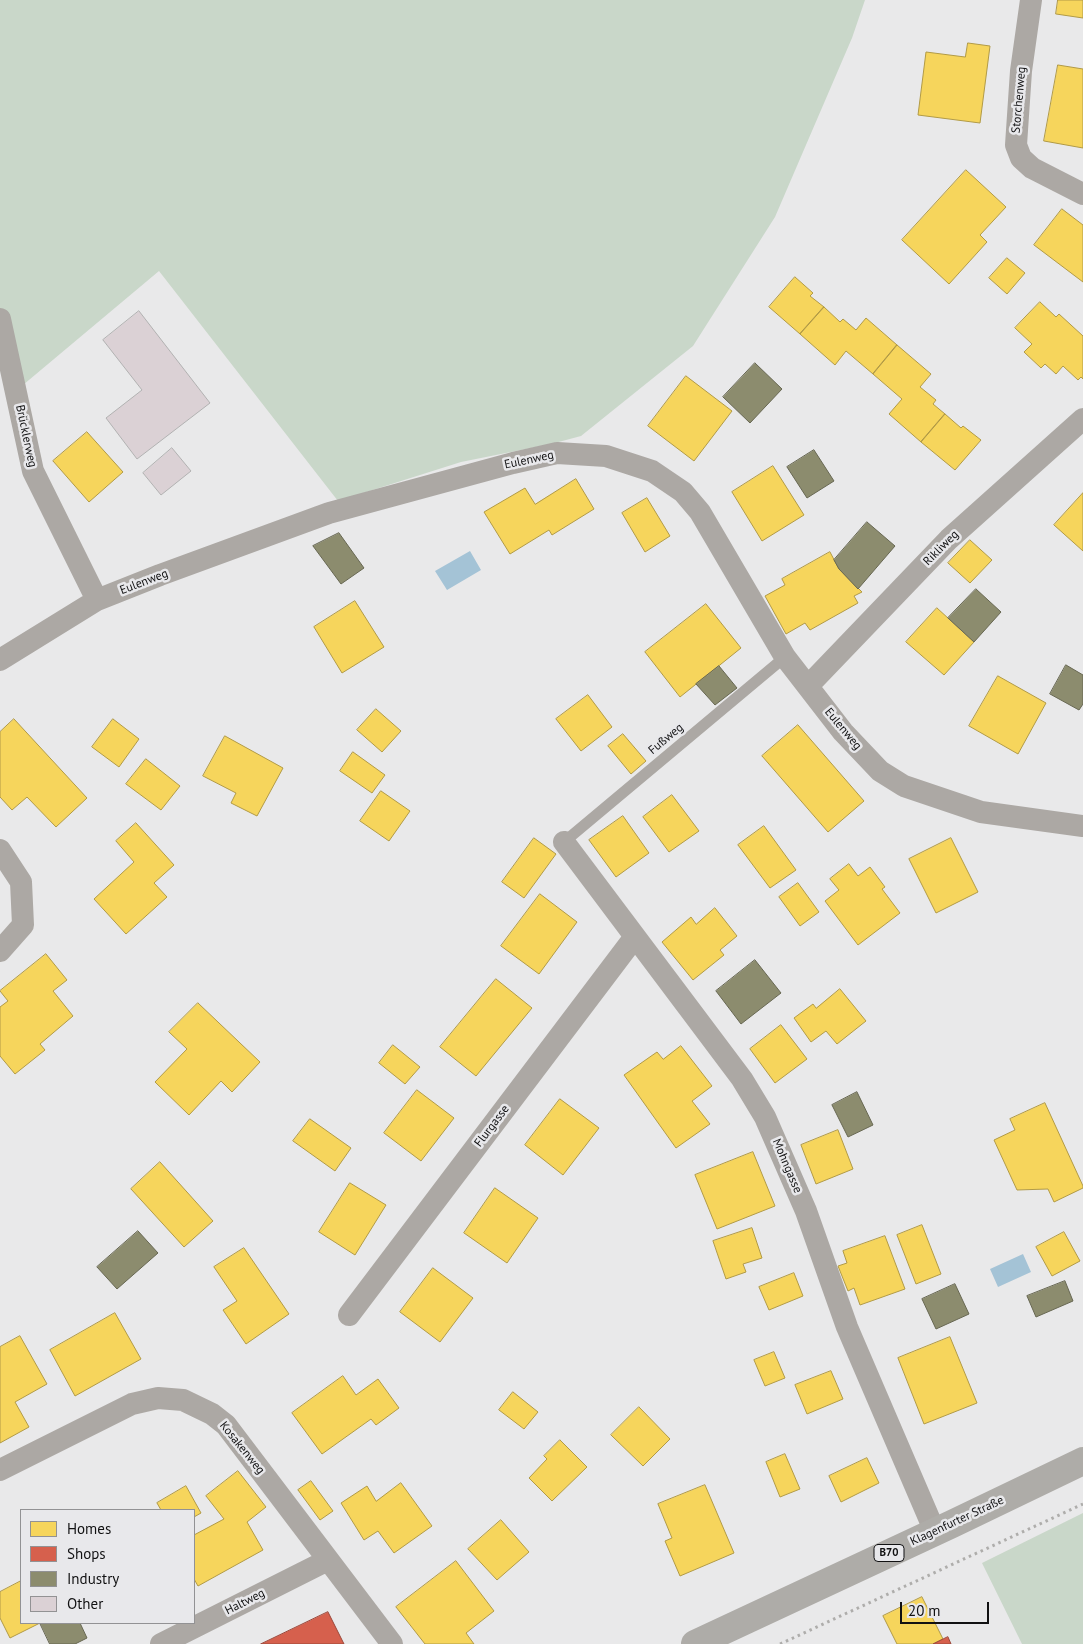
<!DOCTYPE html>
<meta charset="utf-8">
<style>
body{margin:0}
#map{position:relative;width:1083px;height:1644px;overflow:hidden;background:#e9e9ea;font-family:"PT Sans",sans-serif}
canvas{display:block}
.legend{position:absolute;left:20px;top:1509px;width:175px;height:115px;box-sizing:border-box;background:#e8e8eb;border:1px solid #929294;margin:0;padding:6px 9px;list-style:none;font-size:15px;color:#111112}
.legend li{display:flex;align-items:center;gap:10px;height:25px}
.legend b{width:25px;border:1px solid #929294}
.scale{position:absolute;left:900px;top:1602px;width:89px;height:22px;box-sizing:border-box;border:2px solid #111112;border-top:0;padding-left:6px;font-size:15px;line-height:18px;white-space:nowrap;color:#111112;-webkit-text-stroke:4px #e8e8eb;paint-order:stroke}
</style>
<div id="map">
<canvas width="1083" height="1644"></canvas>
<ul class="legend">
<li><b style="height:14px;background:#f6d55c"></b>Homes</li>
<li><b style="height:14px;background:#d6604d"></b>Shops</li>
<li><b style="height:14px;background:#8c8c6e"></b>Industry</li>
<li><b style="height:14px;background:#dbd1d5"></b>Other</li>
</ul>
<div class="scale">20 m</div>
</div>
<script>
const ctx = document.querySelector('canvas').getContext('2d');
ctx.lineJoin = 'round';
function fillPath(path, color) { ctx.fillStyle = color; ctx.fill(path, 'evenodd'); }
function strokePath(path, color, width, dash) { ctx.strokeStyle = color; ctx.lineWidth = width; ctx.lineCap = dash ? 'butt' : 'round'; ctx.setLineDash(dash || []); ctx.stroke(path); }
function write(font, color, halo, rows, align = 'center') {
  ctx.font = font + ' "PT Sans",sans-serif'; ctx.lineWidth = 5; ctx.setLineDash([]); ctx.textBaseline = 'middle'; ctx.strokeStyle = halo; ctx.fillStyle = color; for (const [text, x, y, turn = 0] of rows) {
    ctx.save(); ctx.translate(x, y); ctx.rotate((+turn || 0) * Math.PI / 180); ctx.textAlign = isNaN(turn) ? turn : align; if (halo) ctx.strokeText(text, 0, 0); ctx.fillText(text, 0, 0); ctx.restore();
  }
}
fillPath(new Path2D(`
 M 0,0 L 865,0 L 852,38 L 775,217 L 693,346 L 581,436 L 551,444 L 461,462 L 338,501 L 159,271 L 23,385 L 0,309 Z
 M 1083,1513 L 1083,1644 L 1022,1644 L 982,1563 Z`), '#c9d7c9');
fillPath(new Path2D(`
 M 470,551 L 481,570 L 447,590 L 435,571 Z
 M 1023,1254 L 1031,1272 L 998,1287 L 990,1269 Z`), '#a4c3d6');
const homes = new Path2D(`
 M 1058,0 L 1083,0 L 1083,18 L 1056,14 Z
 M 968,43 L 990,46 L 980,123 L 918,115 L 926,52 L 965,57 Z
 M 1058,65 L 1083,69 L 1083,148 L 1044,141 Z
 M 966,170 L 1006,207 L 980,235 L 987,242 L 949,284 L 902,240 Z
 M 1062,209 L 1083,225 L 1083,282 L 1034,245 Z
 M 1007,258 L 1025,273 L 1007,294 L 989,278 Z
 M 795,277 L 813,293 L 810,296 L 824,307 L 800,334 L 769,307 Z
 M 1040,302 L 1056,317 L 1059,314 L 1083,336 L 1083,379 L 1081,377 L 1078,380 L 1063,366 L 1056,374 L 1045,364 L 1041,368 L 1024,352 L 1032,344 L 1015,328 Z
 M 824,307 L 840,322 L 843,319 L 856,330 L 866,318 L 897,345 L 873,374 L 846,351 L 835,365 L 800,334 Z
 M 897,345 L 931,374 L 920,387 L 936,400 L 933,404 L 945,414 L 921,442 L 889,414 L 902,399 L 873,374 Z
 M 686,376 L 732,411 L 694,461 L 648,426 Z
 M 945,414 L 961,428 L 963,426 L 981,440 L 955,470 L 921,442 Z
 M 87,432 L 123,472 L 89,502 L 53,461 Z
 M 773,466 L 804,515 L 762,541 L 732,492 Z
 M 576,479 L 594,509 L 552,535 L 549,530 L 510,554 L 484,512 L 525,488 L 535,504 Z
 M 1083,493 L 1083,551 L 1054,525 Z
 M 647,498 L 670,536 L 645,552 L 622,513 Z
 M 970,540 L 992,560 L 970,583 L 948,563 Z
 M 830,552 L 839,569 L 862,592 L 854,596 L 858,603 L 810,630 L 805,623 L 786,634 L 765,596 L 785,585 L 782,579 Z
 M 355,601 L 384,647 L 342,673 L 314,627 Z
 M 706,604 L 741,648 L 680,697 L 645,652 Z
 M 937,608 L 974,642 L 944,675 L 906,642 Z
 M 998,676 L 1046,703 L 1018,754 L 969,726 Z
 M 588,695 L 612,727 L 581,751 L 556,719 Z
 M 376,709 L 401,731 L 382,752 L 357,730 Z
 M 14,719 L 87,798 L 56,827 L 27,797 L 12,810 L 0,797 L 0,732 Z
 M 113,719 L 139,739 L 119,767 L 92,747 Z
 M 798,725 L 864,801 L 828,832 L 762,756 Z
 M 623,734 L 646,761 L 631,774 L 608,746 Z
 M 225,736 L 283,768 L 257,816 L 231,803 L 236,793 L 203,776 Z
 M 353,752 L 385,775 L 372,793 L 340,771 Z
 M 146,759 L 180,786 L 161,810 L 126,784 Z
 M 381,791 L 410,811 L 389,841 L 360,821 Z
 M 672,795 L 699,831 L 669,852 L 643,817 Z
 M 623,816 L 649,853 L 616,877 L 589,840 Z
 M 136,823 L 174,865 L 154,883 L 167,897 L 126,934 L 94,899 L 134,862 L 116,841 Z
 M 764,826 L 796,870 L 770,888 L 738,845 Z
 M 534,838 L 556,854 L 524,898 L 502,882 Z
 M 951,838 L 978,892 L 936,913 L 909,859 Z
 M 849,864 L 858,876 L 870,867 L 885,887 L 882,889 L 900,913 L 858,945 L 825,901 L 839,890 L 830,879 Z
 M 798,883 L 819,912 L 800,926 L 779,897 Z
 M 540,894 L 577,922 L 539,974 L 501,946 Z
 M 715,908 L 737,936 L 720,950 L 724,955 L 693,980 L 662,942 L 691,917 L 696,924 Z
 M 46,954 L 67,980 L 53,991 L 73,1016 L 40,1044 L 45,1050 L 15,1074 L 0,1056 L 0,1007 L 8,1001 L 0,991 Z
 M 496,979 L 532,1008 L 476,1076 L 440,1047 Z
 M 840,989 L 866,1021 L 837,1044 L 826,1031 L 811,1042 L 794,1018 L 813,1004 L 816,1008 Z
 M 198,1003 L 260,1062 L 232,1092 L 221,1081 L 189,1115 L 155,1082 L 187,1049 L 169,1032 Z
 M 781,1025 L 807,1059 L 775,1083 L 750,1049 Z
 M 393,1045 L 420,1067 L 405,1084 L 379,1063 Z
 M 681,1046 L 712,1086 L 692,1101 L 710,1124 L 676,1148 L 624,1075 L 657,1052 L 663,1059 Z
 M 417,1090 L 454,1118 L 421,1161 L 384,1133 Z
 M 560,1099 L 599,1128 L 563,1175 L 525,1145 Z
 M 1045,1103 L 1083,1186 L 1083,1188 L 1054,1202 L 1048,1189 L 1017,1190 L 994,1140 L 1015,1130 L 1010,1119 Z
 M 310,1119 L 351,1148 L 335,1171 L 293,1141 Z
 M 838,1130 L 853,1169 L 816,1184 L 801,1145 Z
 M 753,1152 L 775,1206 L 717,1229 L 695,1175 Z
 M 160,1162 L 213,1221 L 184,1247 L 131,1189 Z
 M 350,1183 L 386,1205 L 355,1255 L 319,1232 Z
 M 495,1188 L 538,1218 L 507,1263 L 464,1233 Z
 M 922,1225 L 941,1274 L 916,1284 L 897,1235 Z
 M 752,1228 L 762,1258 L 743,1264 L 746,1272 L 726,1279 L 713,1241 Z
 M 1064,1232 L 1080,1261 L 1052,1276 L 1036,1247 Z
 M 885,1236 L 905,1289 L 860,1305 L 854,1288 L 848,1291 L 838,1266 L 847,1263 L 843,1251 Z
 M 244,1248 L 289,1314 L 246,1344 L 223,1310 L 237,1301 L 214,1267 Z
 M 433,1268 L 473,1298 L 440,1342 L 400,1312 Z
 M 794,1273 L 803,1296 L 769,1310 L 759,1287 Z
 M 115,1313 L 141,1359 L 75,1396 L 50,1350 Z
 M 20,1336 L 47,1384 L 15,1402 L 29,1427 L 0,1443 L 0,1347 Z
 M 950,1337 L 977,1403 L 924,1424 L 898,1358 Z
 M 774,1352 L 785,1378 L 765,1386 L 754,1360 Z
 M 831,1371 L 843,1399 L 807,1414 L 795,1385 Z
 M 343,1376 L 356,1395 L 378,1379 L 399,1408 L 376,1425 L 371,1419 L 322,1454 L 292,1413 Z
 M 513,1392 L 538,1412 L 524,1429 L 499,1410 Z
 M 639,1407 L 670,1439 L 643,1466 L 611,1435 Z
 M 560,1440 L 587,1467 L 552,1501 L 529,1478 L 547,1459 L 544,1456 Z
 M 785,1454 L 800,1489 L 780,1497 L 766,1462 Z
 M 867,1458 L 879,1483 L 841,1502 L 829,1476 Z
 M 238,1471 L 266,1507 L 247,1522 L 263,1550 L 198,1586 L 194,1579 L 194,1535 L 224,1519 L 206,1496 Z
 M 311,1481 L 333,1511 L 320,1520 L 298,1490 Z
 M 401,1483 L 432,1526 L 394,1553 L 378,1531 L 364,1540 L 341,1503 L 367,1486 L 376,1501 Z
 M 705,1485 L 734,1553 L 680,1576 L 665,1541 L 672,1538 L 658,1504 Z
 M 186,1486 L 201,1513 L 194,1517 L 194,1510 L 161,1510 L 157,1503 Z
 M 501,1520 L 529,1552 L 497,1580 L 468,1549 Z
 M 456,1561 L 494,1611 L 466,1633 L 474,1644 L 425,1644 L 396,1607 Z
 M 21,1581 L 21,1623 L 40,1623 L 10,1638 L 0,1618 L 0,1592 Z
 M 922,1597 L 943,1639 L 933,1644 L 897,1644 L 883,1616 Z`);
fillPath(homes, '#f6d55c');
strokePath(homes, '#b19a46', 1);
const shops = new Path2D(`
 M 328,1612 L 344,1644 L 261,1644 Z
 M 948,1637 L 951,1644 L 933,1644 L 943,1639 Z`);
fillPath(shops, '#d6604d');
strokePath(shops, '#9b483b', 1);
const industry = new Path2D(`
 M 755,363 L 782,389 L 750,423 L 723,397 Z
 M 814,450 L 834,481 L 807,498 L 787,467 Z
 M 867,522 L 895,546 L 858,589 L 839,569 L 834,560 Z
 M 339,533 L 364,568 L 341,584 L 313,546 Z
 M 976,589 L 1001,612 L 974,642 L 948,618 Z
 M 1066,665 L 1083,675 L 1083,704 L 1079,710 L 1050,694 Z
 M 719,666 L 737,688 L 715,705 L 696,684 Z
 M 755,960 L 781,993 L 741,1024 L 716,991 Z
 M 857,1092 L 873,1125 L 848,1137 L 832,1105 Z
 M 138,1231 L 158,1253 L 117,1289 L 97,1267 Z
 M 1065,1281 L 1073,1301 L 1036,1317 L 1027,1296 Z
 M 955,1284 L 969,1314 L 936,1329 L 922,1299 Z
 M 40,1623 L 80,1623 L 87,1638 L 75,1644 L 50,1644 Z`);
fillPath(industry, '#8c8c6e');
strokePath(industry, '#676752', 1);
const building = new Path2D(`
 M 139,311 L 210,403 L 137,459 L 106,418 L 142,390 L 103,340 Z
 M 172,448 L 191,471 L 161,495 L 143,473 Z`);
fillPath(building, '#dbd1d5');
strokePath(building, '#b1b1b1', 1);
strokePath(new Path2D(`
 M 780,1644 L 1083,1504`), '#aeadab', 3, [2.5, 4]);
strokePath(new Path2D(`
 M 564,842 L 785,657`), '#aca8a4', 11);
strokePath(new Path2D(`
 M 1031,0 L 1021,71 L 1016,145 L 1021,158 L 1032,168 L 1083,194
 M 0,319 L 33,471 L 97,600
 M 0,660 L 97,600 L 160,575 L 329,513 L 513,463 L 557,453 L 606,456 L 652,471 L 683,492 L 700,512 L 785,657 L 843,732 L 880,771 L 904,786 L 981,812 L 1083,826
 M 808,686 L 949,539 L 1083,419
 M 564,842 L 742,1079 L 765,1117 L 806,1211 L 847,1327 L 935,1532
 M 0,850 L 21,882 L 23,925 L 0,951
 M 349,1315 L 634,938
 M 0,1470 L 132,1404 L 158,1398 L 183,1400 L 212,1414 L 226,1425 L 392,1644
 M 161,1644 L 328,1560`), '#aca8a4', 22);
strokePath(new Path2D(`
 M 695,1644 L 952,1524 L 1083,1461`), '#aeaca8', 28);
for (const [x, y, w] of [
 [889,1553,30]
]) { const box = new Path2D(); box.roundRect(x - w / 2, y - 8.5, w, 17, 4); ctx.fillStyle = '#e8e8eb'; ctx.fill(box); strokePath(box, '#111112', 1); }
write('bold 11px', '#111112', null, [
 ["B70",889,1553]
]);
write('12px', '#111112', '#e8e8eb', [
 ["Storchenweg",1019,100,-85],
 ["Brücklerweg",26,436,78],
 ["Eulenweg",529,460,-12],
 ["Rikliweg",941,548,-45],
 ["Eulenweg",144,582,-21],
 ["Eulenweg",843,729,50],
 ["Fußweg",666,739,-40],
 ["Flurgasse",492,1126,-53],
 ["Mohngasse",787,1166,67],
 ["Kosakenweg",242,1448,51],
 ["Klagenfurter Straße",957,1521,-25],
 ["Haltweg",245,1602,-27]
]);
</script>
